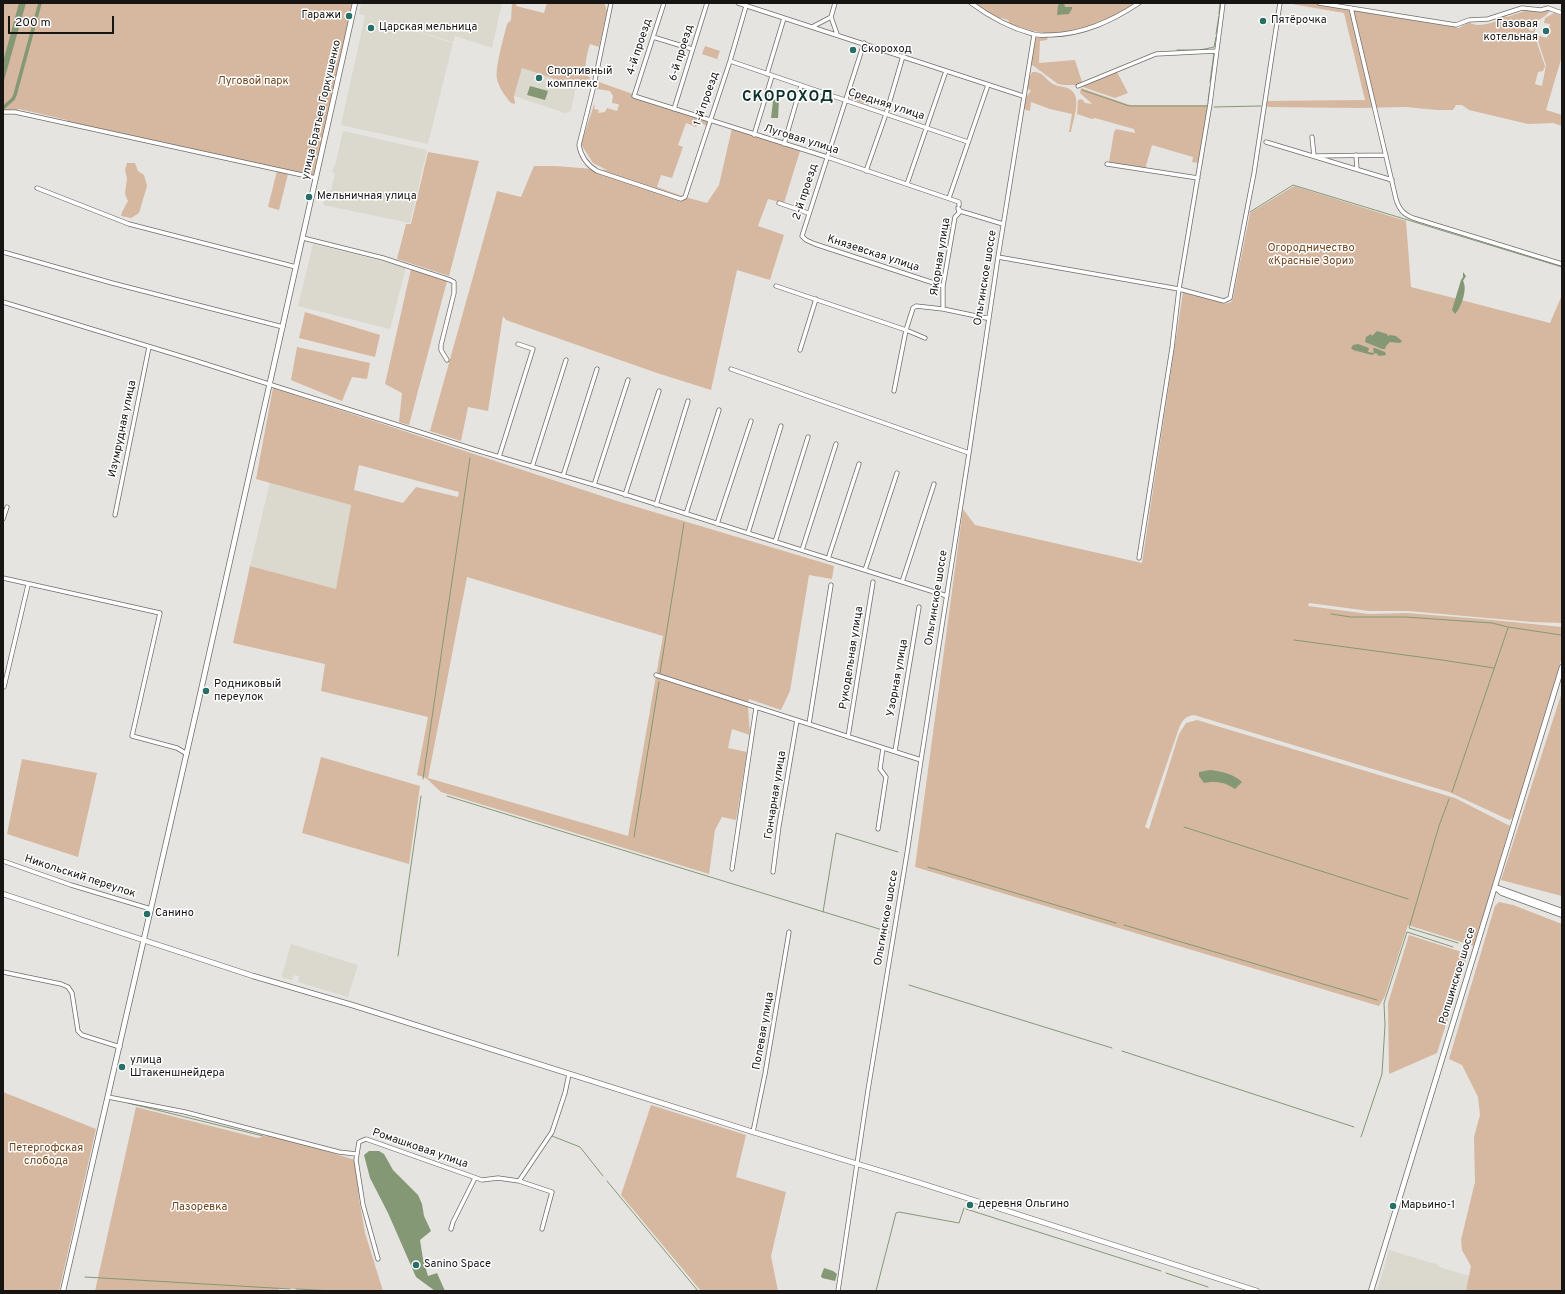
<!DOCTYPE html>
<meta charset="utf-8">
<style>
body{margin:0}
#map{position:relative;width:1565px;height:1294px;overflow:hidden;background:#e5e4e0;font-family:Overpass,sans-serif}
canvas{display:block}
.frame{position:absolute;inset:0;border:4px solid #161514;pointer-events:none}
.scale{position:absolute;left:8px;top:16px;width:106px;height:18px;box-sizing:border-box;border:2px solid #161514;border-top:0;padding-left:5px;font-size:12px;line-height:14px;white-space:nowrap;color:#161514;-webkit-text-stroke:3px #fff;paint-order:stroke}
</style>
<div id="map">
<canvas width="1565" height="1294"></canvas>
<div class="frame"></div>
<div class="scale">200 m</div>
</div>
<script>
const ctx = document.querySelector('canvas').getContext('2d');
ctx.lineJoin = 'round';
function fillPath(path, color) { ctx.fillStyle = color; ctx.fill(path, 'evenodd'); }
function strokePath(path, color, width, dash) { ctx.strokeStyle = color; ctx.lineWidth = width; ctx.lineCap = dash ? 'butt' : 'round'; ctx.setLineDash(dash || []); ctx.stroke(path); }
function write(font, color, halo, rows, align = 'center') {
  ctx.font = font + ' Overpass,sans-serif'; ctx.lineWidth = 3; ctx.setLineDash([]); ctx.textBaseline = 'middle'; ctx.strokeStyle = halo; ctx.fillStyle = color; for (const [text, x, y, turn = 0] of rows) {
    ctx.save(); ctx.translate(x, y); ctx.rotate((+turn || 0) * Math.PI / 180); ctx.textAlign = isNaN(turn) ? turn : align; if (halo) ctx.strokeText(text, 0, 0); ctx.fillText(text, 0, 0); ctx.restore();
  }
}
fillPath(new Path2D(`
 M 361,3 L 502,3 L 492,48 L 455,36 L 453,42 L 359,14 Z
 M 365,16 L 453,43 L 428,144 L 341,125 Z
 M 522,68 L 576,86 L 571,111 L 565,113 L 514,96 Z
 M 343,131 L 427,150 L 410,223 L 323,205 L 326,190 L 331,191 L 335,173 L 332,172 L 334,166 L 335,166 Z
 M 313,244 L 406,267 L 390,329 L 298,306 Z
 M 270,482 L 351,505 L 336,589 L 250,566 Z
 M 291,944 L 358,965 L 348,997 L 298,982 L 299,976 L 294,975 L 292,980 L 283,978 L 282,975 Z
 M 1389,1250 L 1439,1265 L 1439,1267 L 1470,1276 L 1467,1291 L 1377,1291 Z`), '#dbd8cd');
fillPath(new Path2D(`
 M 3,3 L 352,3 L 315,176 L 67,122 L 67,120 L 19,109 L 10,113 L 3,114 Z
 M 512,3 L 517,3 L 516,6 L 544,13 L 547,3 L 603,3 L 605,5 L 607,11 L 599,47 L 590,44 C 587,52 585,65 585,74 L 590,78 L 589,85 L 576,86 L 522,68 L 514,96 L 515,104 L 511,103 C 505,96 499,88 497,79 C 495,66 504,37 507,24 L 511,20 Z
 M 978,3 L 1136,3 L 1114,16 L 1076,31 L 1075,30 C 1047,37 1036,32 1010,24 L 1008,20 C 1003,18 997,18 993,16 C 987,14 980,9 977,5 Z
 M 1286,3 L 1309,3 L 1459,28 L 1469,22 C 1477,29 1494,22 1503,19 L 1502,17 L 1504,15 L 1507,17 L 1528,10 L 1549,10 L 1550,11 C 1545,17 1538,21 1531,23 L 1529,30 L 1533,31 L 1535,23 L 1537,23 L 1534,34 L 1545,66 L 1543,71 L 1538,72 L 1535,84 L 1542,86 L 1546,65 L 1536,35 L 1547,38 L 1550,24 L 1544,23 L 1545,18 L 1554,13 L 1562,16 L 1562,56 L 1546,110 L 1562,115 L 1562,126 L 1553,123 L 1528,124 L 1469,110 L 1462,105 L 1456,105 L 1453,110 L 1437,110 L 1406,107 L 1360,108 L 1268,107 L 1266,104 L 1267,101 L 1365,100 L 1344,13 Z
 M 1038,36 L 1048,36 L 1047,40 L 1040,41 L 1039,63 L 1075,60 L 1082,82 L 1077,85 L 1064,85 L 1058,84 L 1031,64 L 1036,38 Z
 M 705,46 L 720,51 L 717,59 L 702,54 Z
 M 1032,72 C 1043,71 1045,79 1053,84 C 1058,87 1066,86 1071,90 C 1082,98 1073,120 1071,132 L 1069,132 L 1072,114 L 1050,109 L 1031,102 L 1030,111 L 1026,110 L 1024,108 L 1025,98 L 1031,91 L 1027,88 L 1029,78 Z
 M 1117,72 L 1128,93 L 1115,98 L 1083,87 L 1082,85 Z
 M 599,82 L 708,121 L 708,126 L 698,122 L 696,127 L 686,123 L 678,145 L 683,147 L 672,178 L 661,175 L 657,187 L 685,197 L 707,203 L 719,185 L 732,128 L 800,151 L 784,203 L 768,199 L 758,226 L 784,235 L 770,280 L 737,270 L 711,390 L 657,373 L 506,320 L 503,316 L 488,411 L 468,407 L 461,441 L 430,431 L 497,191 L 521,197 L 534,166 L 555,166 L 607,170 L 593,163 L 581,144 L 594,105 L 595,105 L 594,109 L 599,110 L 598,113 L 605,112 L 607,108 L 617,111 L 619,105 L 618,104 L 612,103 L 613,96 L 610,91 L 597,89 Z
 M 1081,88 L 1130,105 L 1208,105 L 1199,163 L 1192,162 L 1193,157 L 1152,145 L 1145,169 L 1109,162 L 1114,132 L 1116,129 L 1135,133 L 1134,129 L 1095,118 L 1092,119 L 1077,114 L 1078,100 L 1082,99 L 1085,103 L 1092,104 L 1080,93 Z
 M 853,92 L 871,97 L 868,105 L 851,99 Z
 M 428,152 L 479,161 L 449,276 L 397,259 L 406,224 L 411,224 Z
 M 127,163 L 135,163 L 138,171 L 144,175 L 147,186 L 139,213 L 131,218 L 121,216 L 122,212 L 128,201 L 125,194 L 127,178 L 125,170 Z
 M 277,171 L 288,174 L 279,210 L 268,207 Z
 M 1294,186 L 1406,221 L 1411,287 L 1550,323 L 1562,295 L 1562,623 L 1532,622 L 1408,611 L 1369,611 L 1309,603 L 1308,606 L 1369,614 L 1407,613 L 1482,619 L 1562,627 L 1562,657 L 1514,816 L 1510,820 L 1507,819 L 1449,792 L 1194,715 C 1185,716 1182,721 1179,728 L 1145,827 L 1149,829 L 1179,734 L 1186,723 L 1197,720 L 1455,798 L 1510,826 L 1474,946 L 1408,925 L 1385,996 L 1379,1006 L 915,867 L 963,509 L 975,525 L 1142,563 L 1183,292 L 1186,291 L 1225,304 L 1231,302 L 1233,298 L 1250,213 Z
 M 411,269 L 447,281 L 409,425 L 399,422 L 402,393 L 385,384 Z
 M 305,312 L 380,335 L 375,357 L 299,338 Z
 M 297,347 L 370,363 L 367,379 L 352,377 L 342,401 L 291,380 Z
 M 273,388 L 617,501 L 834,566 L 832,579 L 809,575 L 790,691 L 781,710 L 749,699 L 748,707 L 750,735 L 732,729 L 728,748 L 747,752 L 736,820 L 722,817 L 715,830 L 709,874 L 441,792 L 426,778 L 417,775 L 428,717 L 321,691 L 325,664 L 233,643 L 250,566 L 336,589 L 351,505 L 256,479 ZM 359,465 L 459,492 L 458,497 L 416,487 L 403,503 L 354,490 ZM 467,577 L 663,636 L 628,836 L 428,778 Z
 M 1562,692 L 1562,896 L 1501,880 Z
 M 321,757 L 420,786 L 409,864 L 302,833 Z
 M 22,759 L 97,773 L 78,857 L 7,834 Z
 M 1499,902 L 1513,905 L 1562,924 L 1562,1291 L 1466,1291 L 1471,1266 L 1462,1250 L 1461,1240 L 1475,1182 L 1474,1137 L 1480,1115 L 1478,1097 L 1462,1065 L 1449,1059 L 1495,906 Z
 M 1409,935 L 1468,954 L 1437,1053 L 1389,1074 L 1388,1003 Z
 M 3,1092 L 96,1129 L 59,1291 L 3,1291 Z
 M 651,1105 L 746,1135 L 736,1177 L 786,1192 L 771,1256 L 778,1291 L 701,1291 L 621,1195 Z
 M 136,1107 L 258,1138 L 271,1134 L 355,1160 L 359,1199 L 365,1233 L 383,1291 L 325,1291 L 279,1288 L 278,1291 L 95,1291 Z`), '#d6b79f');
fillPath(new Path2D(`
 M 19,3 L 26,3 L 3,84 L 3,62 Z
 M 1060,3 L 1064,3 L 1065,7 L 1072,7 L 1072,9 L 1069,14 L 1057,15 L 1058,5 Z
 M 530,86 L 548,91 L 545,100 L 527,95 Z
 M 775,99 L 779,100 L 778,118 L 771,118 L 773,101 Z
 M 1463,272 L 1466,276 L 1463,281 C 1468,289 1461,308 1455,314 L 1452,310 L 1461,280 L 1463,277 Z
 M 1377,331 L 1387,334 L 1388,336 L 1390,335 L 1396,336 L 1402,341 L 1400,343 L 1390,342 L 1386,346 L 1385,349 L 1382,349 L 1365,342 L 1366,337 L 1371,334 L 1372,336 Z
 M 1358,344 L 1369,348 L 1368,352 L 1374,353 L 1373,348 L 1375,348 L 1385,352 L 1386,355 L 1379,356 L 1376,353 L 1372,355 L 1353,350 L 1351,348 L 1353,345 Z
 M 1210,770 C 1221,771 1234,774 1242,782 L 1235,789 C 1224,782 1217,781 1204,783 L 1199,776 L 1199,772 Z
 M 369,1151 L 379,1151 L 384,1154 L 393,1170 L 418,1195 L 422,1204 L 424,1216 L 431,1231 L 420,1240 L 423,1259 L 428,1276 L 437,1273 L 445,1291 L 435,1291 L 416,1277 L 388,1213 L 370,1178 L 364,1155 Z
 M 824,1268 L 833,1271 L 837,1274 L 835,1281 L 822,1278 L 821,1276 Z`), '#859876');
strokePath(new Path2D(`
 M 1219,14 L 1220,3
 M 1216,34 L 1219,16
 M 1177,50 L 1196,50
 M 1200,50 L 1214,47 L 1216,37
 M 1210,82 L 1214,53
 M 1082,90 L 1129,106 L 1208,106
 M 1208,101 L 1210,87
 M 1214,107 L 1261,106
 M 1250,212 L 1293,185 L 1562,267
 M 1331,614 L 1351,617 L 1405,617 L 1492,623 L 1508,627 L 1561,635
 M 1294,640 L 1442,660 L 1494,668
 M 660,673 L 684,523
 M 423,779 L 470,458
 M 1452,792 L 1508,628
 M 447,796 L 889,932
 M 1449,799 L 1439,826 L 1409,928 L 1458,943
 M 1184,827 L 1408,899
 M 634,837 L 659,682
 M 928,867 L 1116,923
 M 823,912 L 836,833 L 898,852
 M 1124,925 L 1377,1000
 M 398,956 L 421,796
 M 909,985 L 1112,1048
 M 1122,1051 L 1354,1127
 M 128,1103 L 263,1136
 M 552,1136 L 580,1147 L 603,1176
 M 1361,1137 L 1382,1074 L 1385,1025 L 1384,1003 L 1407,932 L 1453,947
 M 607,1181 L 698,1291
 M 966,1209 L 1161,1271
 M 1166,1273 L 1208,1287
 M 85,1277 L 290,1289
 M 296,1289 L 335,1291
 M 876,1291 L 896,1213 L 899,1212 L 959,1223 L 964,1208`), '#859876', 1);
strokePath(new Path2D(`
 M 3,108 L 13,99 L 15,95 L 40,3`), '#859876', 3.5);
const street = new Path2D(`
 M 611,3 L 594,85 L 579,145 C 581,157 587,165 597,171 L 681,199 L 685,197 L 730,61 L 746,6
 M 664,3 L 634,96 L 827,157 L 959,202 L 959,205
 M 738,3 L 1023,96
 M 835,3 L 831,17 L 837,34
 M 971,3 C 990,17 1010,28 1033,34 C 1039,36 1046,35 1051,35 C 1084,34 1112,21 1139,3
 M 1319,3 L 1456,25 L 1469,20 L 1488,19 L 1522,8 L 1541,10 L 1548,8 L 1562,13
 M 1351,8 L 1396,199 C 1399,209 1403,214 1413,218 L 1562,264
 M 812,27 L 831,17
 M 653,37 L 692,49
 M 864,43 L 802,236 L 806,240 L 815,244 L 943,286
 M 730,61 L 968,142
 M 767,74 L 784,18
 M 1078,86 L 1156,54 L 1216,51
 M 674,109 L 707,3
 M 3,112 L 15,112 L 316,178
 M 754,135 L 772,76
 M 1312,137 L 1314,156 L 1386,155
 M 1266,142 L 1392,180
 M 784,144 L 801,86
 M 1356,155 L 1357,169
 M 1107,164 L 1198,178
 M 866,171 L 886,114 L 903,56
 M 907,184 L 946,71
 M 37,188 L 129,224 L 296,267
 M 949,198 L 988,85
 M 779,203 L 808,213
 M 959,209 L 960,211 L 1003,224
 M 303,238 L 383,258 L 450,280 L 454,282 L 454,293 L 441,345 L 441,350 L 447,360
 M 3,252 L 112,283 L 283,327
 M 998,257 L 1179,289 L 1224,301 L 1230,298 L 1254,173 L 1280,3
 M 776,286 L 906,330 L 913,308 L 916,306 L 943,309 L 986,318 L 989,317
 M 3,302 L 190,359 L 476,450 L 608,489 L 947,596
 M 943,309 L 943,286 L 955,217 L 959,213 L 958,208
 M 800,350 L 816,299
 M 731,369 L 969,453
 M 894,391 L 906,330 L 925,338
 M 499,457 L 533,349 L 518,344
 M 532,467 L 566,360
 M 563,476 L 597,369
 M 594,485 L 628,380
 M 625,495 L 659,391
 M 656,505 L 688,401
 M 686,514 L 719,410
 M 115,515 L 149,347
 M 3,519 L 7,507
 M 717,524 L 751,421
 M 748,533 L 781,426
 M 775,542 L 808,437
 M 802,550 L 836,444
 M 1139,558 L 1172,348 L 1179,289 L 1210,104 L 1223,3
 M 828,559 L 859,464
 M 865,570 L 897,473
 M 3,578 L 160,613 L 132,736 L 177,748 L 187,754
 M 902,582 L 934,484
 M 656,675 L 921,760
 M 3,687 L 4,687 L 28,585
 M 809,724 L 831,585
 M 848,737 L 873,582
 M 895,751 L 919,607
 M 878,829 L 886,777 L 880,769 L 883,748
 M 3,861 L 71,885 L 151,909
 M 732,869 L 756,708
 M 773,872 L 779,826 L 797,720
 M 3,972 L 61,984 L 68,987 L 72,993 L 78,1031 L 82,1035 L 120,1047
 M 108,1097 L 185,1112 L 339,1152 L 356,1154
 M 753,1132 L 765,1074 L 789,932
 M 519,1181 L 552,1192 L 542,1229
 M 451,1229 L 453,1222 L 475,1178
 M 378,1259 L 363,1205 L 356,1160 L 359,1142 L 366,1139 L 482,1180 L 498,1178 L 519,1181 L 552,1132 L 565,1093 L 569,1074
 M 838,1291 L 868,1090 L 908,847 L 921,760 L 969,453 L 998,257 L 1034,35`);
const secondary = new Path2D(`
 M 1495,887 L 1502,893 L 1562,915
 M 1498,888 L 1562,911
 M 3,894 L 253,976 L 352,1005 L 753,1132 L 920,1183 L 1257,1291
 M 63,1291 L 197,708 L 355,3
 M 1371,1291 L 1562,667`);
strokePath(street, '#6f6e6b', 5);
strokePath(secondary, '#6f6e6b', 6);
strokePath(street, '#fff', 3.5);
strokePath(secondary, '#fff', 4.5);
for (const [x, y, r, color] of [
 [349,16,4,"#276f67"],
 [1263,21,4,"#276f67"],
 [371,28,4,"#276f67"],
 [1546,31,4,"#276f67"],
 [853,50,4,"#276f67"],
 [539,78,4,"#276f67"],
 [309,197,4,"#276f67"],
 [206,691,4,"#276f67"],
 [147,914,4,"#276f67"],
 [122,1067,4,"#276f67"],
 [970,1205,4,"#276f67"],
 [1393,1206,4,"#276f67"],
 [416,1265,4,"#276f67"]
]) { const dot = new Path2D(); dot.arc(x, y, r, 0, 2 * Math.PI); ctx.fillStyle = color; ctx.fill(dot); strokePath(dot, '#fff', 1.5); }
write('11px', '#161514', '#fff', [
 ["Гаражи",341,16,"right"],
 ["Пятёрочка",1271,21],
 ["Газовая",1538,25,"right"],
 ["котельная",1538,38,"right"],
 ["Царская мельница",379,28],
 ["Скороход",861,50],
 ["Спортивный",547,72],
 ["комплекс",547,85],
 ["Мельничная улица",317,197],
 ["Родниковый",214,685],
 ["переулок",214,698],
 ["Санино",155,914],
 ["улица",130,1061],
 ["Штакеншнейдера",130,1074],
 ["деревня Ольгино",978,1205],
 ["Марьино-1",1401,1206],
 ["Sanino Space",424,1265]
], 'left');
write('11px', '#161514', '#fff', [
 ["4-й проезд",640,47,-72],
 ["6-й проезд",682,53,-73],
 ["1-й проезд",707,99,-71],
 ["Средняя улица",886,105,18],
 ["улица Братьев Горкушенко",322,110,-77],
 ["Луговая улица",801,140,17],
 ["2-й проезд",806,192,-72],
 ["Князевская улица",873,254,18],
 ["Якорная улица",941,257,-81],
 ["Ольгинское шоссе",986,278,-81],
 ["Изумрудная улица",123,429,-78],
 ["Ольгинское шоссе",937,598,-81],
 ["Рукодельная улица",852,658,-81],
 ["Узорная улица",898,678,-80],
 ["Гончарная улица",776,795,-81],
 ["Никольский переулок",80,877,18],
 ["Ольгинское шоссе",887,918,-80],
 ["Ропшинское шоссе",1458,976,-73],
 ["Полевая улица",764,1031,-80],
 ["Ромашковая улица",420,1149,19]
]);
write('11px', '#70431a', '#fff', [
 ["Луговой парк",253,82],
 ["Огородничество",1311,249],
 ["«Красные Зори»",1311,262],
 ["Петергофская",46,1149],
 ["слобода",46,1162],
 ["Лазоревка",199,1208]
]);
ctx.letterSpacing = '1px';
write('bold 15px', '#0e312d', '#fff', [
 ["СКОРОХОД",788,98]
]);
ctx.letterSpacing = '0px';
</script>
